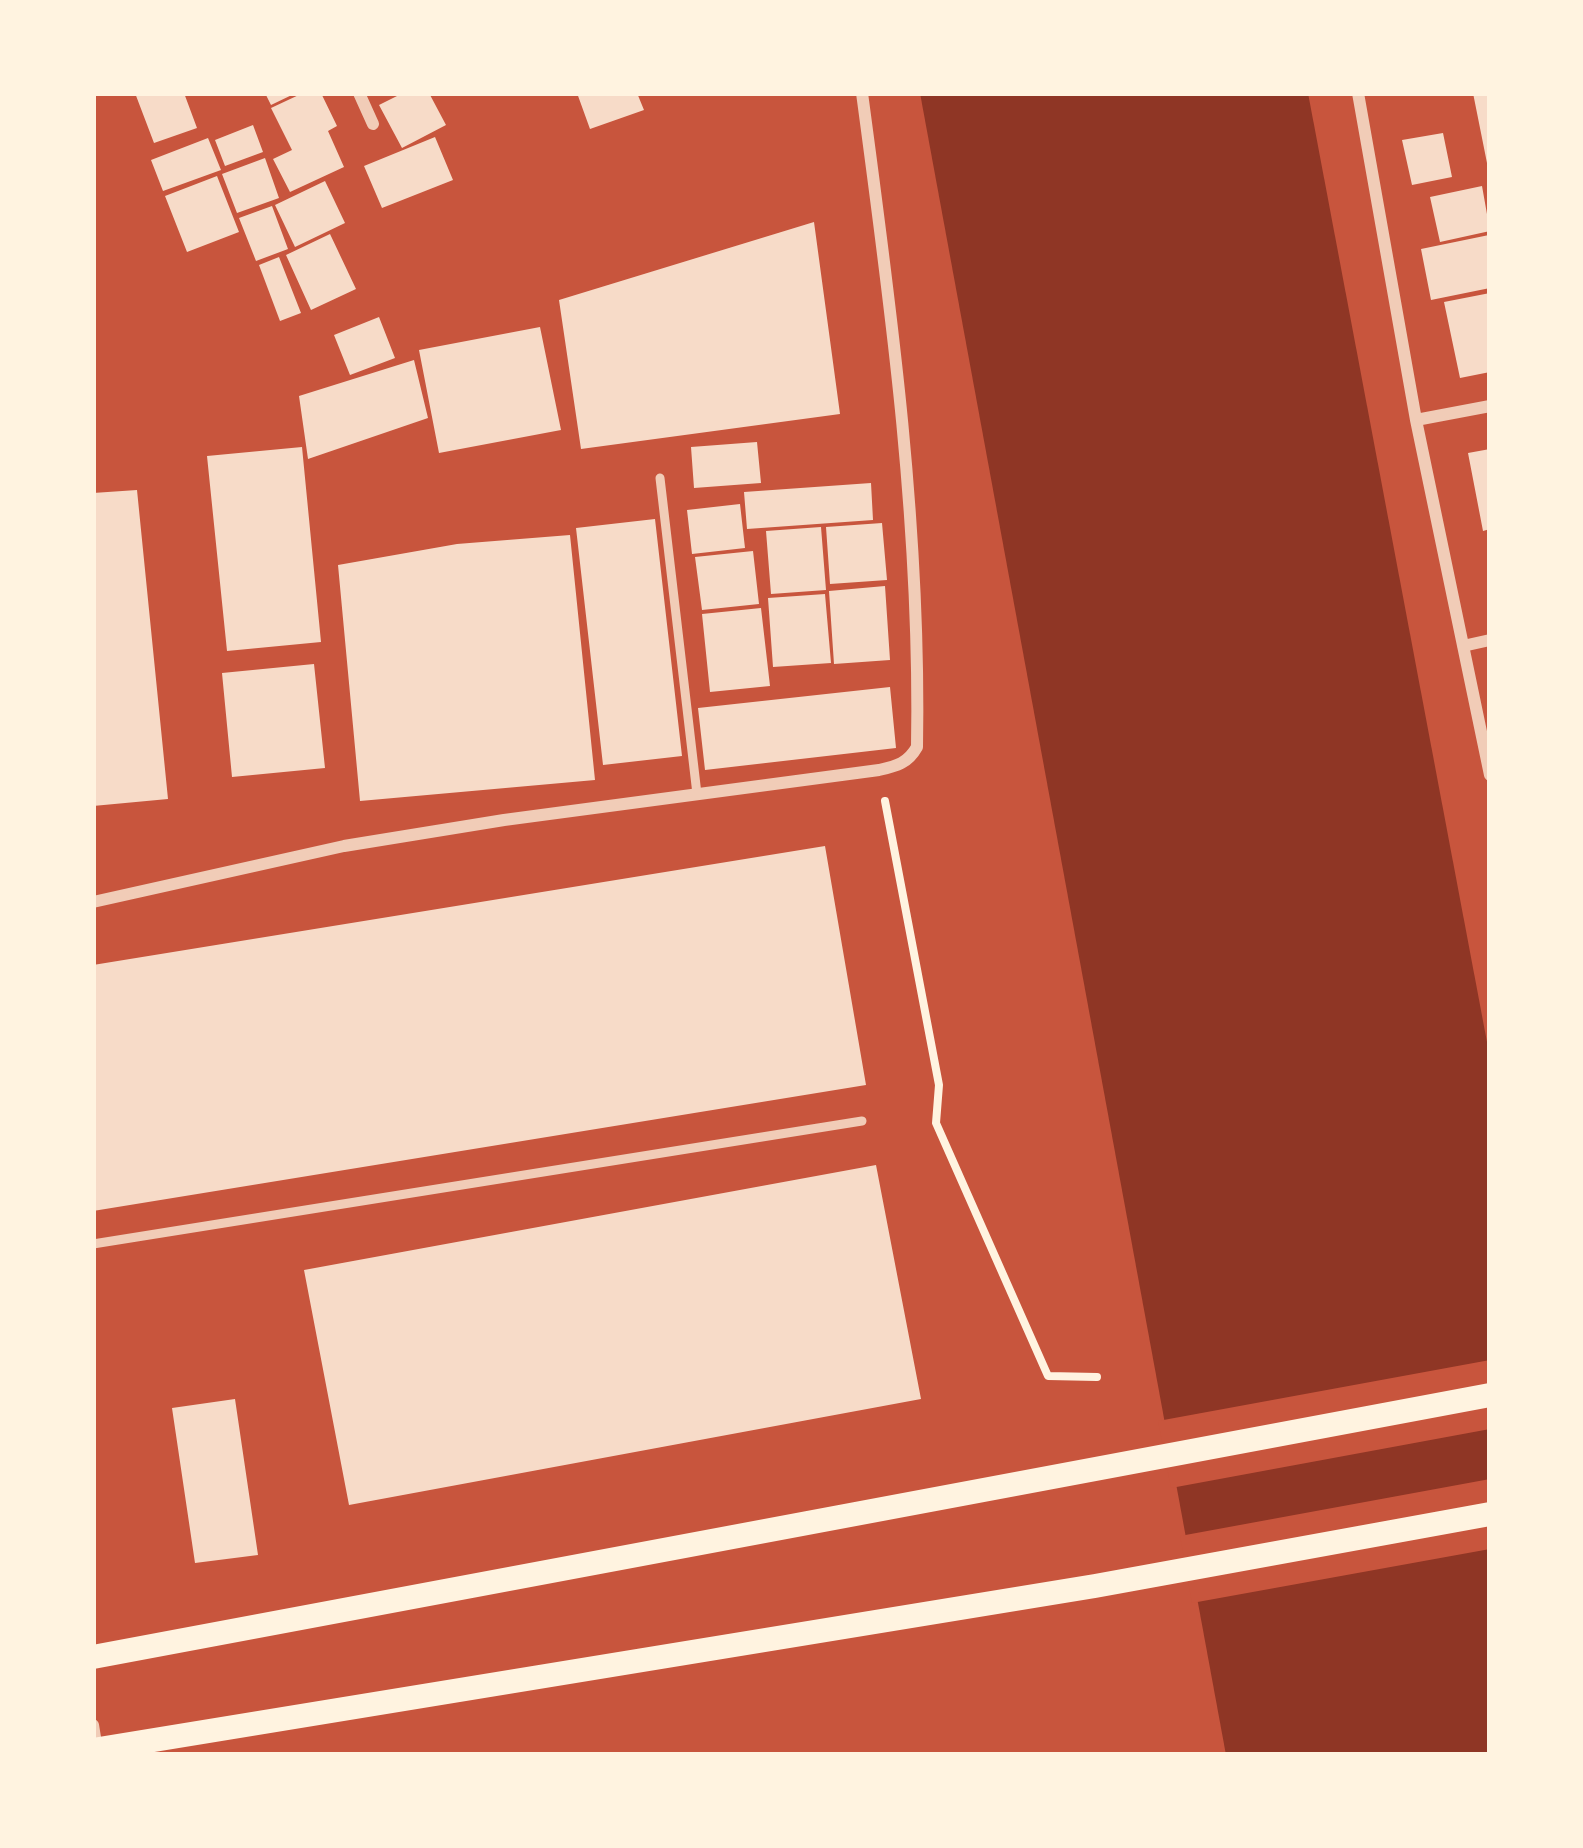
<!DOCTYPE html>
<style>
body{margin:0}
#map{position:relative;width:1583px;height:1848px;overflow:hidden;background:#c8553d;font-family:"Zilla Slab",serif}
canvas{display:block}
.frame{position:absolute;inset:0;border:96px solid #fff3e0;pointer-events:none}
</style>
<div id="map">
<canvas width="1583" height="1848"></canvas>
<div class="frame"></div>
</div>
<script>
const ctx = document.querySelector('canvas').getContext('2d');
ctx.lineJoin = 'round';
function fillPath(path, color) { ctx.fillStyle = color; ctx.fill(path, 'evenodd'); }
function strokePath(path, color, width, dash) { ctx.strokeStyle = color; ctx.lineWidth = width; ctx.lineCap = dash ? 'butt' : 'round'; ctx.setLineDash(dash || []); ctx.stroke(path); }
fillPath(new Path2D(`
 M 920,93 L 1308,93 L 1490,1058 L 1490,1755 L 1226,1755 Z`), '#8f3625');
fillPath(new Path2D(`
 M 1490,1360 L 1490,1429 L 1171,1488 L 1158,1421 Z
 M 1490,1479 L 1490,1549 L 1192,1603 L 1180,1536 Z`), '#c8553d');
fillPath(new Path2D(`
 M 135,93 L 184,93 L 197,128 L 154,143 Z
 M 265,93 L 296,93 L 271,105 Z
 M 303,93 L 321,93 L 337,126 L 328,131 L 344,167 L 290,192 L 273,159 L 292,150 L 271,108 Z
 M 403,93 L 429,93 L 446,125 L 402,148 L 379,105 Z
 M 577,93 L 637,93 L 644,110 L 590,129 Z
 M 1473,93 L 1490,93 L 1490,168 L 1488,168 Z
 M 253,125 L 263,152 L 225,166 L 215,140 Z
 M 1443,133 L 1452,177 L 1412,185 L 1402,140 Z
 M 435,137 L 453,180 L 382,208 L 364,166 Z
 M 208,138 L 221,170 L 163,191 L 151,160 Z
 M 265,158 L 279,198 L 237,213 L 222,174 Z
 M 217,176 L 239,232 L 187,252 L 165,196 Z
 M 325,181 L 345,223 L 295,247 L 275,205 Z
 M 1482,186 L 1490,231 L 1440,242 L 1430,197 Z
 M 272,206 L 288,249 L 256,261 L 239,218 Z
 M 814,222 L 840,414 L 581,449 L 559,300 Z
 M 330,234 L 356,289 L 311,310 L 286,255 Z
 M 1489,235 L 1490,288 L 1431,300 L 1421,249 Z
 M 279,257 L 301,313 L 280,321 L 259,265 Z
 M 1490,293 L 1490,372 L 1460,378 L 1444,302 Z
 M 379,317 L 395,358 L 350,375 L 334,335 Z
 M 540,327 L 561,430 L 439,453 L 419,350 Z
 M 414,360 L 428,418 L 308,459 L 299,396 Z
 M 757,442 L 761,483 L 694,488 L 691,447 Z
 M 302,447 L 321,642 L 227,651 L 207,456 Z
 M 1490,449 L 1490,529 L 1483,531 L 1468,453 Z
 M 871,483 L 873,520 L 747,529 L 744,492 Z
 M 137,490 L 168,799 L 93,806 L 93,493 Z
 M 740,504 L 745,548 L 692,554 L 687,510 Z
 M 655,519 L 682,756 L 603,765 L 576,528 Z
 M 882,523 L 887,580 L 830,584 L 826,527 Z
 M 821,527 L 826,590 L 771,594 L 766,531 Z
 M 570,535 L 595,780 L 360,801 L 338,565 L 457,544 Z
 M 753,551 L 759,604 L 702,610 L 695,557 Z
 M 885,586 L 890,660 L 834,664 L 829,591 Z
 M 825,594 L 831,663 L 773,667 L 768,598 Z
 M 761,608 L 770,686 L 710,692 L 702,614 Z
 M 314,664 L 325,768 L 232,777 L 222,673 Z
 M 890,687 L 896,748 L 705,770 L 698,708 Z
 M 825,846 L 866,1085 L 93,1211 L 93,965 Z
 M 876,1165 L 921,1399 L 349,1505 L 304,1270 Z
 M 235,1399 L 258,1555 L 195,1563 L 172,1408 Z`), '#f7dbc8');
strokePath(new Path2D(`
 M 885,801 L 939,1085 L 936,1123 L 1048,1376 L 1097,1377`), '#fff3e0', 8);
strokePath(new Path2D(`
 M 660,478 L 697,794
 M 93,1244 L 862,1121`), '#f1ccb7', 9);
strokePath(new Path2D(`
 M 359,93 L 373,124
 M 1358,93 L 1416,420 L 1490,775
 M 1416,420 L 1490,406
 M 1463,646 L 1490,640
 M 93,902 L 344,846 L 504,820 L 879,770 C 897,766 908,763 917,747 C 921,529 891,309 862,93
 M 93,1725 L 97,1750`), '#f1ccb7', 12);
strokePath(new Path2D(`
 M 93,1657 L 1490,1395
 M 93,1750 L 1095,1586 L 1490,1514`), '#fff3e0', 24);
</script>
